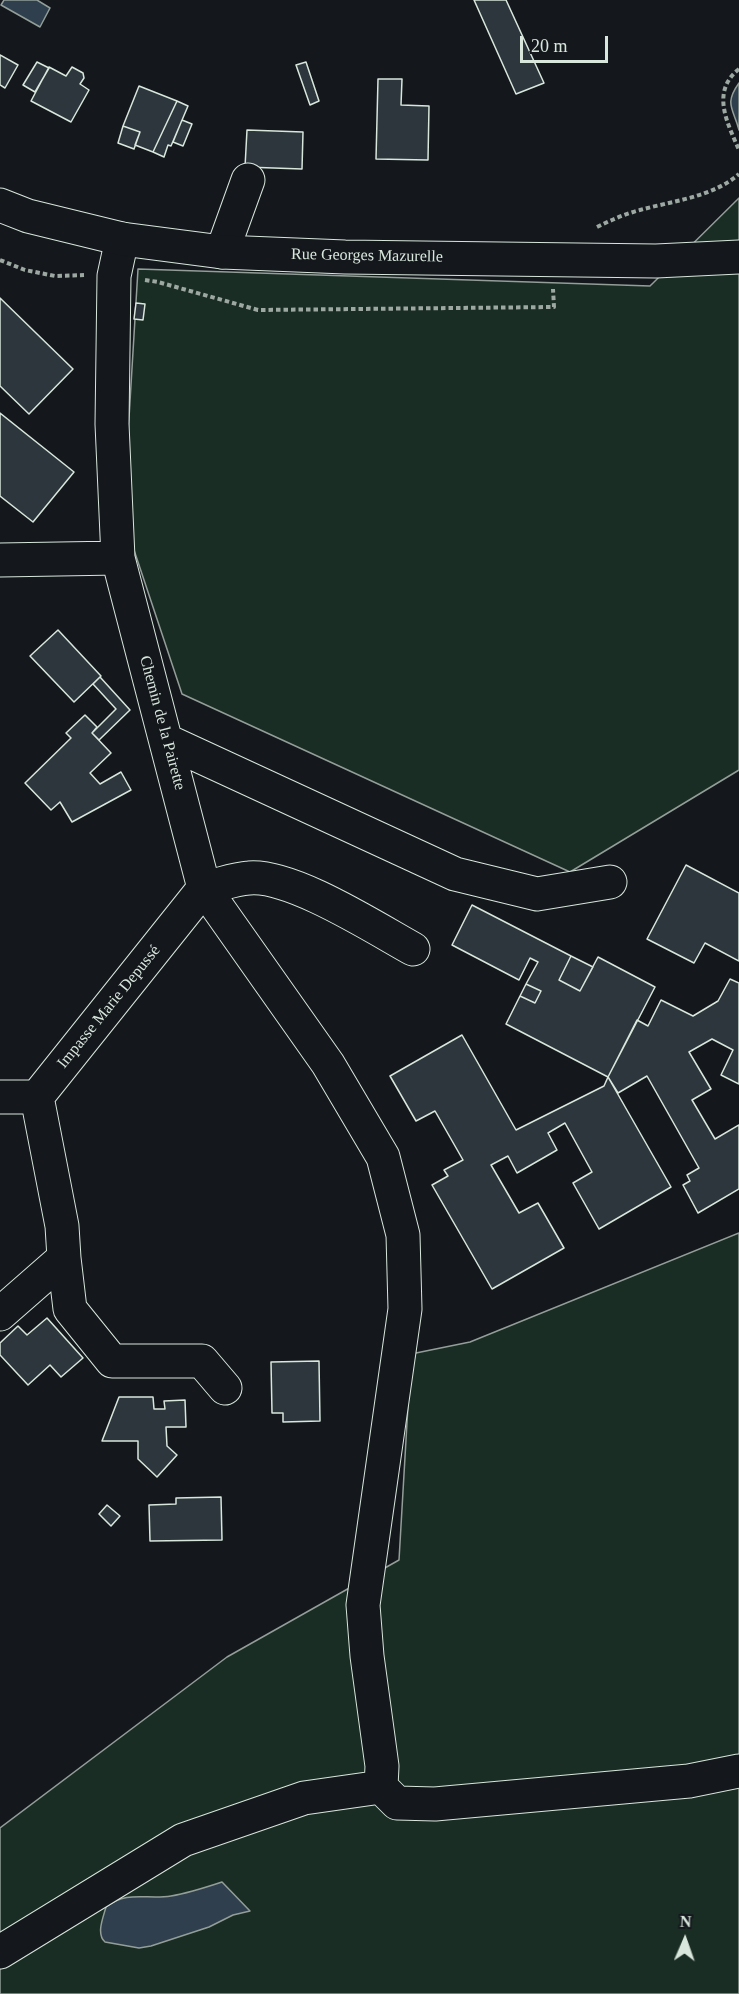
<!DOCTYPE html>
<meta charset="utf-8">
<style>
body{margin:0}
#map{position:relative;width:739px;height:1994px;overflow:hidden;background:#14181c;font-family:Georgia,serif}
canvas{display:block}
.north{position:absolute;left:655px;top:1910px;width:60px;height:60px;-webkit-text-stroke:4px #14181c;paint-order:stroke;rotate:2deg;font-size:16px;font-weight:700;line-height:24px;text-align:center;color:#d8e6dc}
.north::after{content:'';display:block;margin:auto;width:21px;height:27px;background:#d8e6dc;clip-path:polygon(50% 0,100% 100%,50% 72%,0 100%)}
.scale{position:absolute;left:520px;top:36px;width:88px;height:27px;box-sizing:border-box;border:3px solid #d8e6dc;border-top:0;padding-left:8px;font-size:18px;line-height:21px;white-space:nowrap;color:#d8e6dc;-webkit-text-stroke:4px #14181c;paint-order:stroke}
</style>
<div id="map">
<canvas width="739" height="1994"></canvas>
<div class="north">N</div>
<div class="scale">20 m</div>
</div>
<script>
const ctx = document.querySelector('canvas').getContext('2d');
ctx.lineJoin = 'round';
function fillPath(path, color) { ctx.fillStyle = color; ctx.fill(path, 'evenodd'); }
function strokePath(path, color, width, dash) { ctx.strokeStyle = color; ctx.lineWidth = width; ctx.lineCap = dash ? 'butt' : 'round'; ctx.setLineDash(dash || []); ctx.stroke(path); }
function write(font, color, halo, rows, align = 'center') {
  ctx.font = font + ' Georgia,serif'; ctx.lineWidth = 4.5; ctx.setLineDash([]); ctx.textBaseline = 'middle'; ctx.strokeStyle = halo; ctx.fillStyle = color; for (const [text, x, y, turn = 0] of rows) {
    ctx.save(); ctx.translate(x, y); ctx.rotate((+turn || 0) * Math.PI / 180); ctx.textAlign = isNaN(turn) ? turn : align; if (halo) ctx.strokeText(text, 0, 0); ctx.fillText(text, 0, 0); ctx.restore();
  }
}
const green = new Path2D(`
 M 739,198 L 739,770 L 570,872 L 182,694 L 123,517 L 138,269 L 650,286 Z
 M 739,1233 L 739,1994 L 0,1994 L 0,1828 L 227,1657 L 399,1560 L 411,1354 L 470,1342 Z`);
fillPath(green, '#1a2d24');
strokePath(green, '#939e99', 1.5);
const water = new Path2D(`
 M 4,0 L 37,0 L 50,8 L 40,27 L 1,5 Z
 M 739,83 L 739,130 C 733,108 724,104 739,83 Z
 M 222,1882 L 250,1911 L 233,1915 L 209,1927 L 151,1946 L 139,1948 L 105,1942 C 96,1934 103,1918 106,1907 C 128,1890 146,1900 171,1896 C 189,1893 204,1888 222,1882 Z`);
fillPath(water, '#2f3f4d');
strokePath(water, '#939e99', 1.5);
const building = new Path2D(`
 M 474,0 L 506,0 L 544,83 L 516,94 Z
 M 0,55 L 18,65 L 5,88 L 0,85 Z
 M 37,62 L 49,68 L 35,92 L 23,85 Z
 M 306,62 L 319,101 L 310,105 L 296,65 Z
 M 49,67 L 66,76 L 72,67 L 83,73 L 84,78 L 80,84 L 89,90 L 71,122 L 31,101 Z
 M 378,79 L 402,79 L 401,105 L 429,106 L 428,160 L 376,159 Z
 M 139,86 L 177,101 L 153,152 L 135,145 L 140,132 L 123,126 Z
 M 177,101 L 188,106 L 171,146 L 168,145 L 164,157 L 153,152 Z
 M 182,120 L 192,124 L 183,146 L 173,142 Z
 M 123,126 L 140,132 L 134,149 L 118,143 Z
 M 247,130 L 303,132 L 302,169 L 245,167 Z
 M 0,298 L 73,369 L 29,414 L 0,386 Z
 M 136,303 L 145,304 L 143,320 L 134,319 Z
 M 0,413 L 74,472 L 33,522 L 0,496 Z
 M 58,630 L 101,676 L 74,702 L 30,656 Z
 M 100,677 L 130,710 L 99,740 L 92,733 L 116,709 L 93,684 Z
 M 85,715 L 97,727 L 92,733 L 111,753 L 90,773 L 100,784 L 121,772 L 131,790 L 72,822 L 60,802 L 51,810 L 25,783 L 71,738 L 66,733 Z
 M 686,865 L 739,893 L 739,961 L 705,943 L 694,963 L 647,939 Z
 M 472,905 L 571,956 L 559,980 L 580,991 L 598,957 L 655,987 L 608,1077 L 506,1024 L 520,996 L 535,1003 L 541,991 L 526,984 L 538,962 L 530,958 L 519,980 L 452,945 Z
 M 571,956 L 593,967 L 580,991 L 559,980 Z
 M 730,979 L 739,983 L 739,1084 L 721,1075 L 733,1050 L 712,1039 L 689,1052 L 711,1089 L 692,1100 L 715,1139 L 739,1125 L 739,1189 L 698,1213 L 683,1185 L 690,1181 L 687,1175 L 699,1168 L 647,1076 L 618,1093 L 608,1077 L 637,1020 L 648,1026 L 661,1000 L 693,1016 L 718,1001 Z
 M 526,984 L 541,991 L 535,1003 L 520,996 Z
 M 462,1035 L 516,1130 L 604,1086 L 608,1077 L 671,1187 L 599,1229 L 573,1183 L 592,1172 L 565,1123 L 548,1133 L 557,1150 L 517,1173 L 508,1156 L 491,1165 L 519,1213 L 538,1203 L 564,1248 L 492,1289 L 432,1185 L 448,1176 L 444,1170 L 463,1160 L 435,1111 L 416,1121 L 390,1076 Z
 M 47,1318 L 83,1358 L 61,1377 L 50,1365 L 28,1385 L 0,1355 L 0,1343 L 18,1326 L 27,1335 Z
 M 319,1361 L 320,1421 L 283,1422 L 283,1413 L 272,1413 L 271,1362 Z
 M 119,1397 L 153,1397 L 154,1409 L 165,1409 L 164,1401 L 185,1400 L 186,1427 L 166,1427 L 167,1446 L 177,1455 L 157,1477 L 138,1459 L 138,1441 L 102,1441 Z
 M 221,1497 L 222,1540 L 150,1541 L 149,1505 L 176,1504 L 176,1498 Z
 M 107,1505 L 120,1516 L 111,1526 L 99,1514 Z`);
fillPath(building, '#2c363c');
strokePath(building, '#d8e6dc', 1.5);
const minor = new Path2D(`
 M 122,239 L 114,276 L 112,424 L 118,558 L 204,888 L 328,1064 L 383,1157 L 403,1235 L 405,1309 L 363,1605 L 367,1656 L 382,1766 L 381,1787 L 397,1803 L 435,1804 L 689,1781 L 739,1771
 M 222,252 L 248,180
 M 0,560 L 118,558
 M 167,741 L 455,874 L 537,894 L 610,882
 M 204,888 C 219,885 234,879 249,878 C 291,874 375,928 413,949
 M 0,1097 L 37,1097
 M 37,1097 L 204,888
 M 64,1258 L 70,1309 L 112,1361 L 202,1361 L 225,1388
 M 0,1314 L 64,1258 L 62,1226 L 37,1097
 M 0,1952 L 183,1840 L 304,1798 L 381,1787`);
const major = new Path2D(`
 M 0,205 L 28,216 L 122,239 L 222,252 L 345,257 L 656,261 L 739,257`);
strokePath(minor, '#d8e6dc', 35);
strokePath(major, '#d8e6dc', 35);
strokePath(new Path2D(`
 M 739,69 C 710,92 728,124 739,150
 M 597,227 C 611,220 625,214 640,210 C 672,201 713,197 739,174
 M 0,260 L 25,270 L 55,276 L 84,275
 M 145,280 L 158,282 L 258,310 L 554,307 L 553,289`), '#9da8a2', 4, [4.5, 3]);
strokePath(minor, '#14181c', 33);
strokePath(major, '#14181c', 33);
write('16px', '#d8e6dc', '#14181c', [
 ["Rue Georges Mazurelle",367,256,1],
 ["Chemin de la Pairette",162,723,75],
 ["Impasse Marie Depussé",109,1007,-51]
]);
</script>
